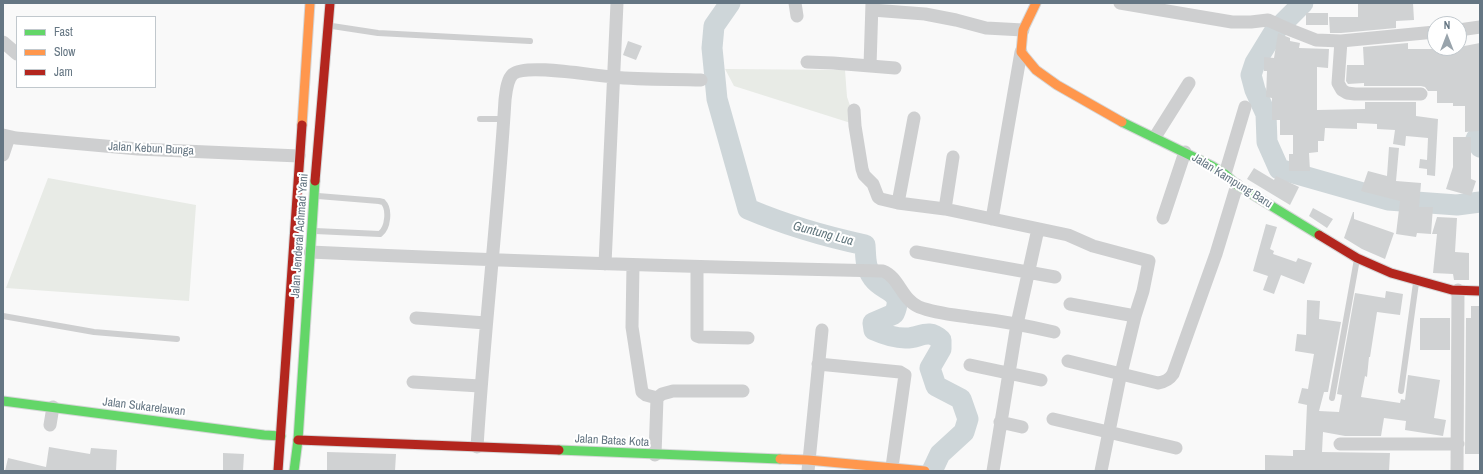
<!DOCTYPE html>
<style>
body{margin:0}
#map{position:relative;width:1483px;height:474px;overflow:hidden;background:#f9f9f9;font-family:"Archivo Narrow",sans-serif}
canvas{display:block}
.frame{position:absolute;inset:0;border:4px solid #657683;pointer-events:none}
.legend{position:absolute;left:16px;top:16px;width:140px;height:72px;box-sizing:border-box;background:#fff;border:1px solid #c1c8cd;margin:0;padding:5px 7px;list-style:none;font-size:12px;color:#657683}
.legend li{display:flex;align-items:center;gap:8px;height:20px}
.legend b{width:20px;border:1px solid #c1c8cd}
.north{position:absolute;left:1427px;top:16px;width:40px;height:40px;box-sizing:border-box;background:#fff;border:1px solid #c1c8cd;border-radius:50%;rotate:0deg;font-size:11px;font-weight:700;line-height:16px;text-align:center;color:#657683}
.north::after{content:'';display:block;margin:auto;width:14px;height:18px;background:#99a4ac;clip-path:polygon(50% 0,100% 100%,50% 72%,0 100%)}
</style>
<div id="map">
<canvas width="1483" height="474"></canvas>
<div class="frame"></div>
<ul class="legend">
<li><b style="height:5px;background:#63d668"></b>Fast</li>
<li><b style="height:5px;background:#ff974d"></b>Slow</li>
<li><b style="height:5px;background:#b3261e"></b>Jam</li>
</ul>
<div class="north">N</div>
</div>
<script>
const ctx = document.querySelector('canvas').getContext('2d');
ctx.lineJoin = 'round';
function fillPath(path, color) { ctx.fillStyle = color; ctx.fill(path, 'evenodd'); }
function strokePath(path, color, width, dash) { ctx.strokeStyle = color; ctx.lineWidth = width; ctx.lineCap = dash ? 'butt' : 'round'; ctx.setLineDash(dash || []); ctx.stroke(path); }
function write(font, color, halo, rows, align = 'center') {
  ctx.font = font + ' "Archivo Narrow",sans-serif'; ctx.lineWidth = 4; ctx.setLineDash([]); ctx.textBaseline = 'middle'; ctx.strokeStyle = halo; ctx.fillStyle = color; for (const [text, x, y, turn = 0] of rows) {
    ctx.save(); ctx.translate(x, y); ctx.rotate((+turn || 0) * Math.PI / 180); ctx.textAlign = isNaN(turn) ? turn : align; if (halo) ctx.strokeText(text, 0, 0); ctx.fillText(text, 0, 0); ctx.restore();
  }
}
fillPath(new Path2D(`
 M 725,69 L 845,70 L 847,97 L 857,125 L 734,86 Z
 M 48,178 L 196,205 L 189,301 L 6,288 Z`), '#e8ebe6');
strokePath(new Path2D(`
 M 730,3 L 714,26 L 712,48 L 717,99 L 748,209 C 788,226 823,236 865,245 C 866,259 865,267 873,278 C 884,293 905,290 894,314 L 873,323 L 874,330 C 883,334 895,338 905,338 C 919,339 928,327 941,340 L 941,349 L 930,368 L 936,386 L 961,399 L 968,419 L 964,432 L 940,454 L 932,471
 M 1303,3 L 1274,32 L 1255,63 L 1251,75 L 1255,90 L 1266,114 L 1267,142 L 1279,169 L 1388,200 L 1457,205 L 1480,202
 M 1480,136 L 1476,139 L 1480,147`), '#ced6d9', 21);
fillPath(new Path2D(`
 M 1358,3 L 1413,3 L 1414,20 L 1396,21 L 1396,28 L 1341,33 L 1330,33 L 1329,17 L 1358,17 Z
 M 1306,13 L 1328,13 L 1328,25 L 1306,25 Z
 M 1278,33 L 1290,38 L 1290,41 L 1300,43 L 1299,48 L 1329,49 L 1328,68 L 1317,67 L 1317,110 L 1365,109 L 1365,102 L 1416,102 L 1416,116 L 1438,119 L 1435,176 L 1427,175 L 1427,169 L 1419,168 L 1420,159 L 1427,160 L 1428,138 L 1406,136 L 1405,146 L 1393,144 L 1395,130 L 1377,129 L 1377,124 L 1357,123 L 1357,129 L 1325,128 L 1324,141 L 1318,141 L 1318,152 L 1309,153 L 1310,171 L 1289,171 L 1289,154 L 1293,154 L 1293,135 L 1280,135 L 1280,120 L 1272,120 L 1272,98 L 1266,97 L 1267,71 L 1264,71 L 1264,57 L 1274,58 Z
 M 628,41 L 642,46 L 636,60 L 623,55 Z
 M 1408,43 L 1408,49 L 1433,49 L 1459,48 L 1459,47 L 1480,43 L 1479,131 L 1465,132 L 1465,106 L 1453,106 L 1453,103 L 1437,103 L 1437,91 L 1428,91 L 1425,87 L 1421,86 L 1364,86 L 1364,83 L 1348,84 L 1346,81 L 1347,65 L 1364,65 L 1363,47 Z
 M 1453,137 L 1471,137 L 1471,179 L 1476,181 L 1471,196 L 1446,189 L 1453,167 Z
 M 1389,147 L 1399,148 L 1396,181 L 1421,183 L 1419,207 L 1433,207 L 1431,234 L 1417,233 L 1416,237 L 1396,234 L 1400,201 L 1361,191 L 1368,171 L 1387,176 Z
 M 1254,168 L 1274,180 L 1276,176 L 1299,187 L 1290,205 L 1247,179 Z
 M 1313,208 L 1333,219 L 1327,228 L 1309,216 Z
 M 1353,212 L 1354,212 L 1354,219 L 1394,233 L 1385,259 L 1362,249 L 1344,238 Z
 M 1437,217 L 1457,218 L 1455,252 L 1469,253 L 1469,280 L 1454,280 L 1453,274 L 1433,273 L 1437,234 L 1432,234 Z
 M 1266,224 L 1277,227 L 1270,249 L 1274,251 L 1273,254 L 1296,262 L 1298,258 L 1312,263 L 1304,284 L 1281,275 L 1274,294 L 1263,290 L 1268,276 L 1253,271 Z
 M 1386,291 L 1403,294 L 1400,315 L 1377,312 L 1370,357 L 1369,357 L 1367,377 L 1365,376 L 1361,397 L 1400,403 L 1401,399 L 1405,400 L 1408,375 L 1440,380 L 1434,418 L 1446,420 L 1443,436 L 1405,430 L 1406,421 L 1384,418 L 1381,436 L 1345,436 L 1323,432 L 1322,452 L 1390,453 L 1389,471 L 1265,471 L 1265,455 L 1293,456 L 1293,450 L 1305,450 L 1307,405 L 1298,403 L 1302,388 L 1308,389 L 1314,354 L 1295,351 L 1297,334 L 1306,335 L 1307,300 L 1320,301 L 1319,319 L 1341,322 L 1328,392 L 1324,392 L 1319,411 L 1339,412 L 1342,395 L 1337,394 L 1355,293 L 1385,298 Z
 M 1471,306 L 1480,306 L 1480,454 L 1465,454 L 1466,318 L 1471,318 Z
 M 1420,318 L 1450,318 L 1450,350 L 1420,350 Z
 M 49,447 L 90,454 L 91,448 L 117,450 L 116,471 L 5,471 L 8,458 L 46,467 Z
 M 327,452 L 396,454 L 395,471 L 327,471 Z
 M 223,453 L 244,454 L 243,471 L 223,471 Z`), '#d0d2d3');
const fast = new Path2D(`
 M 1122,122 L 1212,166 L 1225,174 L 1237,185 L 1319,235
 M 3,401 L 264,435 L 281,436
 M 559,450 L 780,459
 M 294,471 L 298,440 L 315,181`);
const slow = new Path2D(`
 M 1036,3 L 1023,30 L 1021,52 L 1036,70 L 1057,85 L 1122,122
 M 302,125 L 310,3
 M 780,459 L 808,460 L 925,471`);
const jam = new Path2D(`
 M 315,181 L 330,3
 M 1319,235 L 1357,258 L 1391,273 L 1452,290 L 1480,291
 M 298,440 L 559,450
 M 278,471 L 302,125`);
strokePath(fast, '#d5d6d7', 11);
strokePath(slow, '#d5d6d7', 11);
strokePath(jam, '#d5d6d7', 11);
strokePath(new Path2D(`
 M 332,26 L 378,33 L 530,41
 M 480,119 L 504,119
 M 315,231 L 380,234 C 388,228 390,209 383,202 L 379,201 L 318,196
 M 3,316 L 94,332 L 177,339
 M 1401,391 L 1416,283
 M 1332,398 L 1357,259`), '#cecfd0', 6);
strokePath(new Path2D(`
 M 795,3 L 797,16
 M 1120,3 L 1232,22 L 1251,22 L 1268,20 L 1288,29 L 1316,40 L 1341,41 L 1435,32
 M 872,10 L 925,14 L 956,20 L 986,28 L 1023,30
 M 1459,30 L 1480,27
 M 1341,41 L 1338,83 L 1342,90 L 1347,93 L 1355,94 L 1421,94
 M 3,42 L 17,54
 M 807,62 L 833,63 L 895,68
 M 870,66 L 872,3
 M 854,110 L 855,126 L 862,169 L 864,175 L 873,184 L 878,197 L 881,199 L 898,203 L 945,209 L 1068,235 L 1093,246 L 1149,261 L 1143,291 L 1135,316 L 1070,304
 M 3,135 L 16,138 L 138,149 L 299,156
 M 1155,137 L 1189,83
 M 3,155 L 9,137
 M 1225,174 L 1245,107
 M 898,203 L 914,118
 M 945,209 L 953,157
 M 1163,218 L 1185,152
 M 992,219 L 1021,52
 M 310,252 C 501,261 691,267 883,271 C 899,277 902,300 919,307 C 937,314 957,315 976,318 C 1002,321 1028,326 1054,332
 M 916,252 L 1055,277
 M 605,264 L 617,3
 M 633,265 L 632,327 L 642,392 L 646,395 L 657,398 L 655,455
 M 697,267 L 697,336 L 700,337 L 748,338
 M 416,318 L 486,323
 M 1068,361 L 1158,383 C 1165,382 1169,380 1173,374 L 1216,254 L 1237,185
 M 818,364 L 900,372 L 905,375 L 892,467
 M 970,365 L 1041,380
 M 413,382 L 480,386
 M 657,398 L 662,394 L 673,391 L 743,391
 M 1053,419 L 1176,448
 M 1000,422 L 1022,427
 M 50,425 L 53,407
 M 1340,444 L 1458,444
 M 477,447 C 484,331 498,216 505,100 C 506,92 507,79 513,74 C 527,63 593,76 613,77 C 642,80 672,79 701,80
 M 808,471 L 822,330
 M 993,471 L 1017,324 L 1038,229
 M 1101,471 L 1119,382 L 1135,316
 M 1457,471 L 1458,290`), '#cecfd0', 13);
strokePath(fast, '#63d668', 9);
strokePath(slow, '#ff974d', 9);
strokePath(jam, '#b3261e', 9);
write('12px', '#657683', '#fff', [
 ["Jalan Kebun Bunga",151,149,3],
 ["Jalan Kampung Baru",1232,181,32],
 ["Jalan Jenderal Achmad Yani",300,236,-86],
 ["Jalan Sukarelawan",144,407,7],
 ["Jalan Batas Kota",612,441,3]
]);
write('italic 13px', '#60757c', '#fff', [
 ["Guntung Lua",823,234,15]
]);
</script>
